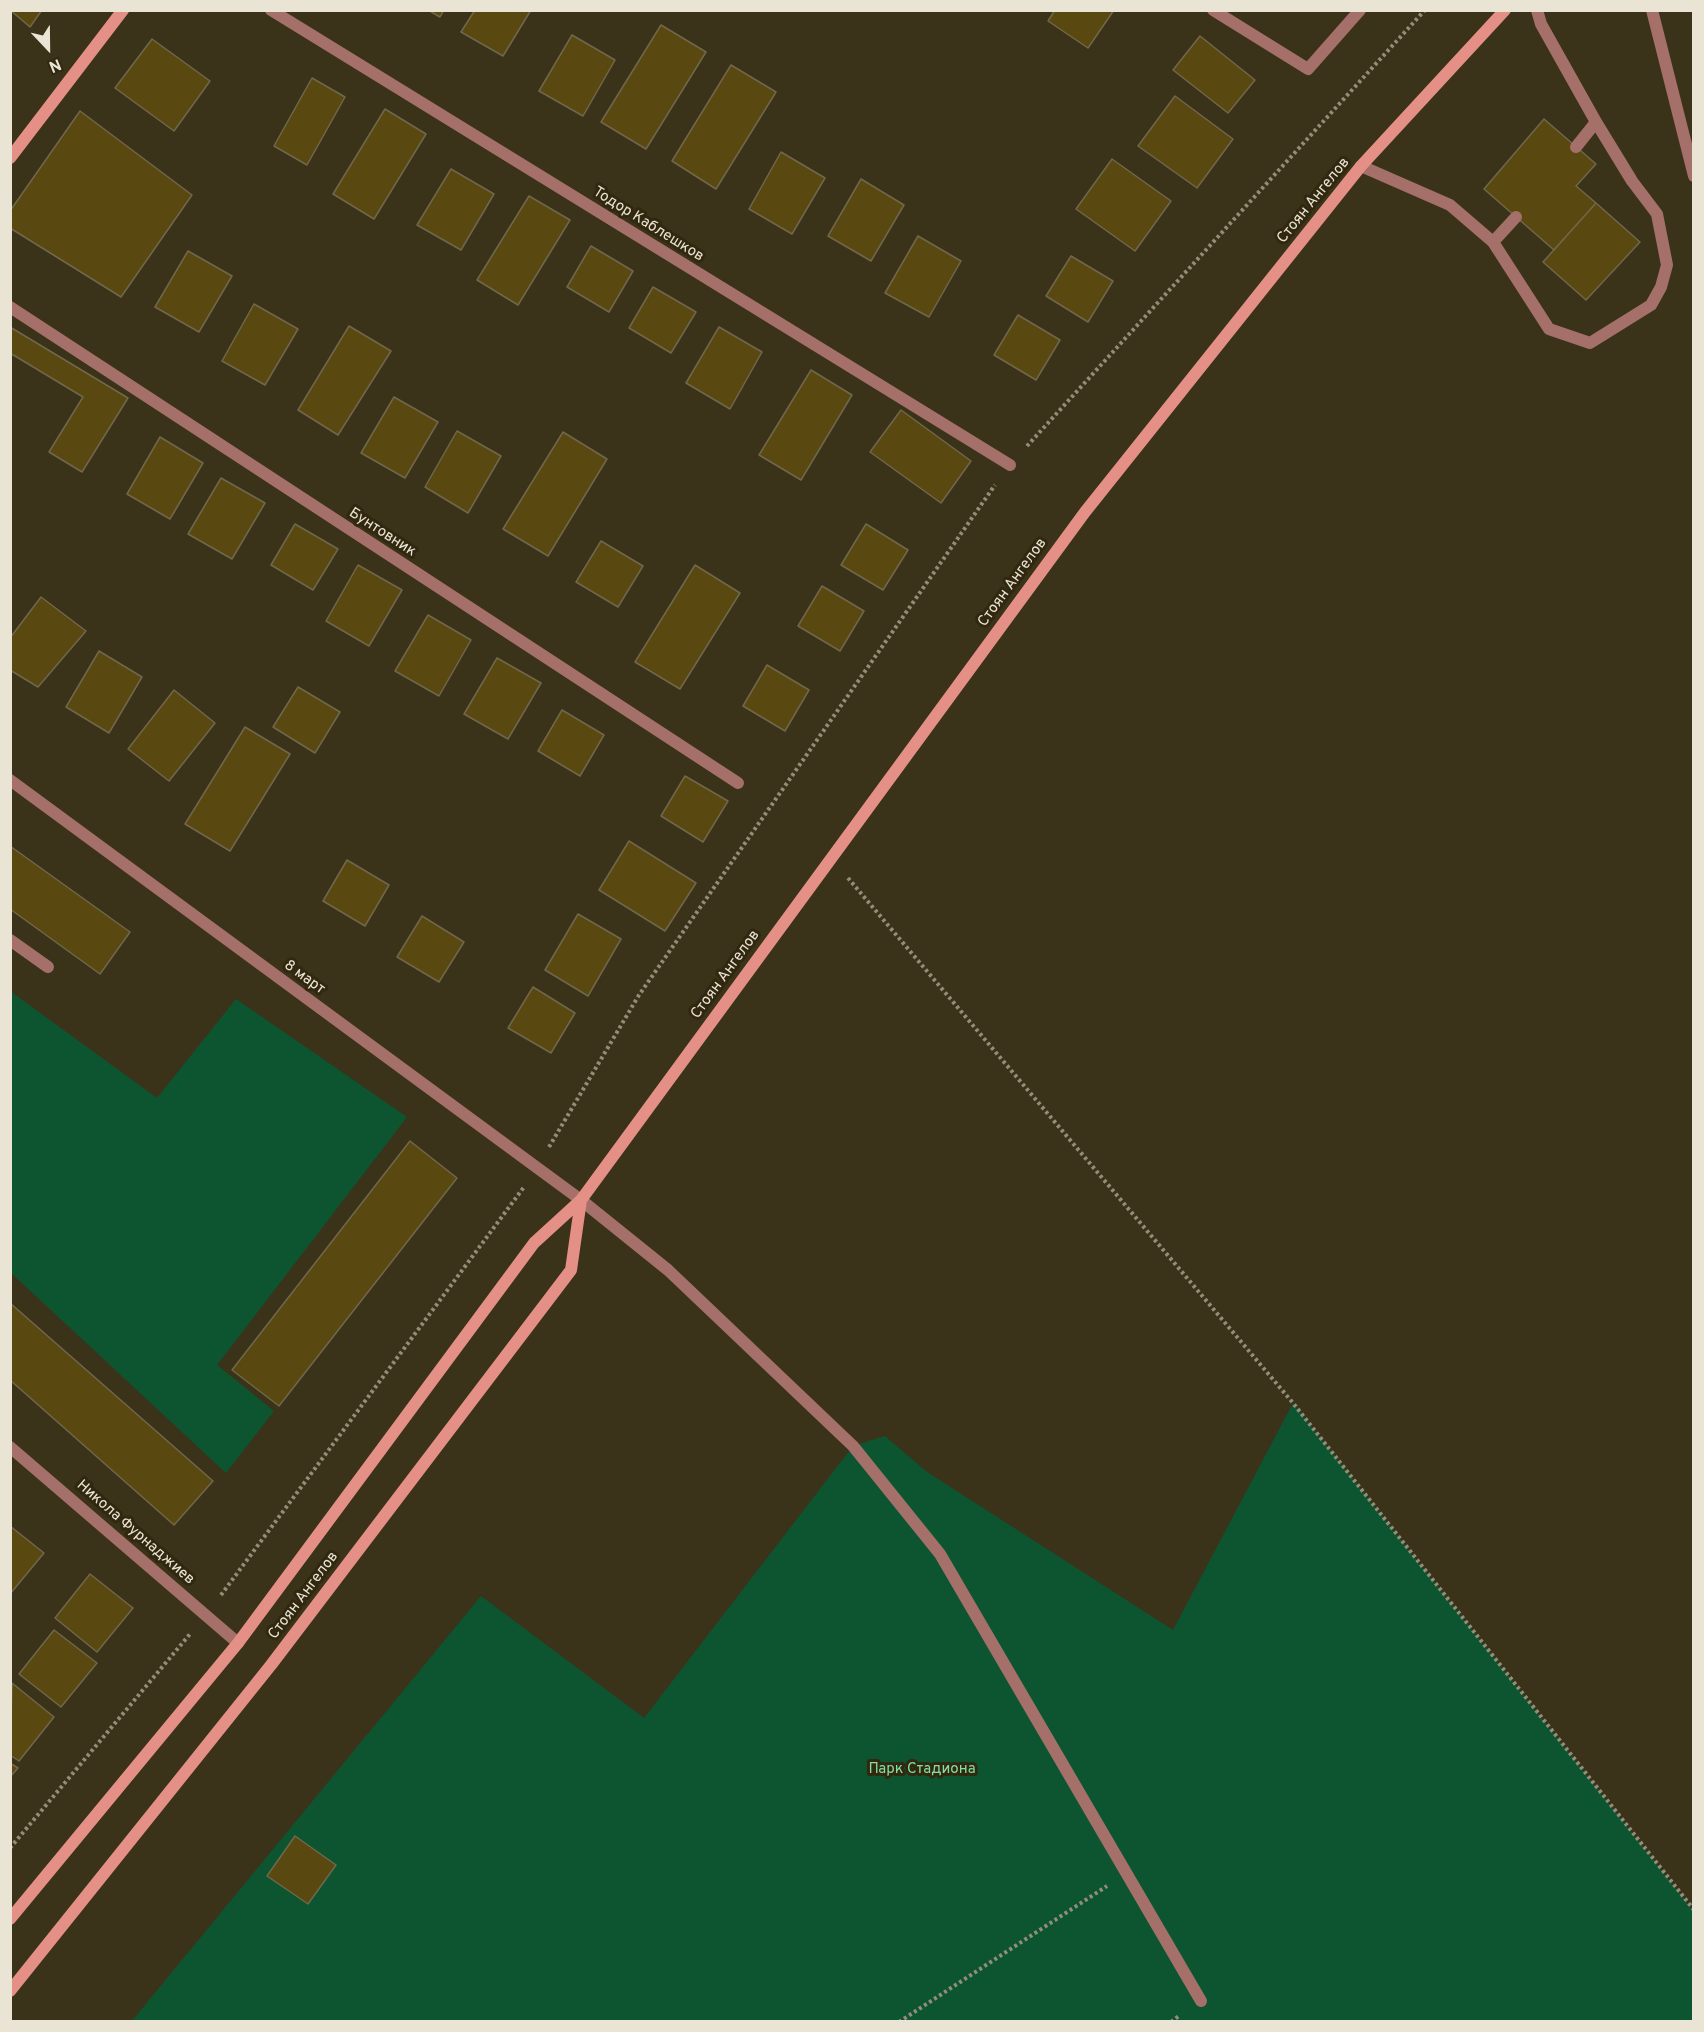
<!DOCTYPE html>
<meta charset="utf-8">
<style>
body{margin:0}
#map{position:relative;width:1704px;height:2032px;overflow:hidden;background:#3b3319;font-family:Overpass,sans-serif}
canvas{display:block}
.frame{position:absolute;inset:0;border:12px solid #e9e4d4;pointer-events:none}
.north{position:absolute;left:18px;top:18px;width:60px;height:60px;-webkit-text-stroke:4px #31280f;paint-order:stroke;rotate:158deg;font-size:16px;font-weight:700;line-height:24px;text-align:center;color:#e9e4d4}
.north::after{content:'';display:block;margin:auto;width:21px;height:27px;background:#e9e4d4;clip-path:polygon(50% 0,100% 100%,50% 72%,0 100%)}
</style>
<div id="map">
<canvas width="1704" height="2032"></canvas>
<div class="frame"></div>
<div class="north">N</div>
</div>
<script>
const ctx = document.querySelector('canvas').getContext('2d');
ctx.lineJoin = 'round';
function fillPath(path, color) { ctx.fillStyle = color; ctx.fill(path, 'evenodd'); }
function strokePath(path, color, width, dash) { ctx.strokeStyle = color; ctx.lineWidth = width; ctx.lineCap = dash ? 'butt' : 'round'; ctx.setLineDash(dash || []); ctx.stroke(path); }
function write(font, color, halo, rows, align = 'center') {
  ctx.font = font + ' Overpass,sans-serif'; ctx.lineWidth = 6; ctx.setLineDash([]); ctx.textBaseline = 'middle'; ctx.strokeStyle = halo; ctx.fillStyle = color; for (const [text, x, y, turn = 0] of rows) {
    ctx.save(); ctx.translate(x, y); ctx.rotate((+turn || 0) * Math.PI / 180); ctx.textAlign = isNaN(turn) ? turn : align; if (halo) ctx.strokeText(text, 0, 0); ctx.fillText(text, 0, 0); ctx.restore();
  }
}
fillPath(new Path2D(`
 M 10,991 L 157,1098 L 236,999 L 407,1117 L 217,1365 L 274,1411 L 226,1473 L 11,1273 Z
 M 1293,1403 L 1693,1910 L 1693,2021 L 131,2022 L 481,1596 L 644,1718 L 853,1446 L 885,1436 L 927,1472 L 1173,1630 Z`), '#0c5530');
const building = new Path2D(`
 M 10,10 L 42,10 L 30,27 Z
 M 428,10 L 444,10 L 440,17 Z
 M 475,10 L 531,10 L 503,56 L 461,32 Z
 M 1055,10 L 1114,10 L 1088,48 L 1048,21 Z
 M 661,25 L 706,52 L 646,149 L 601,122 Z
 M 572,35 L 615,60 L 583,116 L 539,91 Z
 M 1200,36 L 1255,80 L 1228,113 L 1173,70 Z
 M 152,39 L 210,81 L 174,131 L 115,88 Z
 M 731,65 L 776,92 L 716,189 L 672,161 Z
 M 312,78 L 345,97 L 307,165 L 274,146 Z
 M 1175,96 L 1233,139 L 1197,188 L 1138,146 Z
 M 385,109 L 426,134 L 374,219 L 333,194 Z
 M 80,111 L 192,195 L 121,297 L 10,228 L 10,211 Z
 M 1544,119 L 1596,164 L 1576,186 L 1596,203 L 1554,250 L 1484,189 Z
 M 781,152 L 825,178 L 792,234 L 749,209 Z
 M 1112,159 L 1171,201 L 1135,251 L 1076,209 Z
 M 451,169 L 494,194 L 461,250 L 417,225 Z
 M 861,179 L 904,205 L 871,261 L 828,236 Z
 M 529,196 L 570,220 L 518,305 L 477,280 Z
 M 1596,203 L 1640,242 L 1586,300 L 1543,262 Z
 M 918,236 L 961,261 L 929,317 L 885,293 Z
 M 591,246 L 633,271 L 609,312 L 567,287 Z
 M 188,251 L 232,276 L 199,332 L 155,307 Z
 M 1071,256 L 1113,281 L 1088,322 L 1046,296 Z
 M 653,287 L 696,312 L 671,353 L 629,328 Z
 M 254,304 L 298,329 L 265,385 L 222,361 Z
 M 1018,315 L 1060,340 L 1036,380 L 994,355 Z
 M 349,326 L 391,351 L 338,435 L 298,410 Z
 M 10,327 L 128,398 L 82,472 L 49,452 L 83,397 L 10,353 Z
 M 719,327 L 762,352 L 730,409 L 686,383 Z
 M 811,370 L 852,395 L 801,480 L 759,455 Z
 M 394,397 L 438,422 L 405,478 L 361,453 Z
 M 901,410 L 971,461 L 941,503 L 870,452 Z
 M 457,431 L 501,456 L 468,513 L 425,487 Z
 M 563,432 L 607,459 L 548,556 L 503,529 Z
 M 160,437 L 203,463 L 170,519 L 127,494 Z
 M 221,478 L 265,503 L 232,559 L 188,534 Z
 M 295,524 L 338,549 L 313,590 L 271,565 Z
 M 866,524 L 908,550 L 883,590 L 841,565 Z
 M 601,541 L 643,566 L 618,607 L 576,582 Z
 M 358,565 L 402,590 L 369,646 L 326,621 Z
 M 695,565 L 740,593 L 680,689 L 635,662 Z
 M 822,586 L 864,611 L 840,651 L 798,626 Z
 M 41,597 L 86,631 L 38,687 L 10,670 L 10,638 Z
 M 428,615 L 471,640 L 439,696 L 395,671 Z
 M 99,651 L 142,677 L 109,733 L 66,707 Z
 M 497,658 L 541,683 L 508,739 L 464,714 Z
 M 767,665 L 809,690 L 785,731 L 743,706 Z
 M 298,687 L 340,712 L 315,753 L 273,727 Z
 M 174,690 L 215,723 L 169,781 L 128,749 Z
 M 562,710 L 604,735 L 580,776 L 538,751 Z
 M 245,727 L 290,754 L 230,851 L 185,824 Z
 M 685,776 L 728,801 L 703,842 L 661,816 Z
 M 629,841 L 696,883 L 665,931 L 599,890 Z
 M 10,846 L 130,932 L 100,974 L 10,909 Z
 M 347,860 L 389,885 L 365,926 L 323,901 Z
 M 578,914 L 621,939 L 588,996 L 545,970 Z
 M 422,916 L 464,942 L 439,982 L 397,957 Z
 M 533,987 L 575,1013 L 551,1053 L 508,1028 Z
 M 410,1141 L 457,1178 L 279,1406 L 232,1370 Z
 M 10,1303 L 213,1481 L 174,1525 L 10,1380 Z
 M 10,1526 L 44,1553 L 10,1594 Z
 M 90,1574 L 133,1608 L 97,1652 L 55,1618 Z
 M 54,1630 L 97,1663 L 61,1707 L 19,1674 Z
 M 12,1683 L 54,1717 L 19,1761 L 10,1755 Z
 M 10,1763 L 18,1768 L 10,1777 Z
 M 295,1836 L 336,1865 L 308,1904 L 267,1876 Z`);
fillPath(building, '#594911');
strokePath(building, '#70674c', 1.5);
strokePath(new Path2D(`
 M 1027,446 L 1425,10
 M 848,878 L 1293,1403 L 1694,1910
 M 549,1147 L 639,995 L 995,485
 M 221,1595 L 524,1187
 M 10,1848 L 190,1634
 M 899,2022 L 1107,1886
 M 1171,2022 L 1180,2015`), '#948d79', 4, [3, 3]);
strokePath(new Path2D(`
 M 1537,10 L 1541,24 L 1596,122 L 1576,147
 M 1652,10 L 1694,176
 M 1361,166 L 1450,205 L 1493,242 L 1549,329 L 1590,343 L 1651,305 L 1661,287 L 1667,265 L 1657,214 L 1632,181 L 1596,122
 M 1493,242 L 1516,217
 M 10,940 L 48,967`), '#a57069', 12);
strokePath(new Path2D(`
 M 271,10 L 1010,465
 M 1213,10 L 1308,69 L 1360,10
 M 10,307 L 738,783
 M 10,780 L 581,1200 L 668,1270 L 853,1446 L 940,1554 L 1201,2001
 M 10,1447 L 238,1643`), '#a57069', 12);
strokePath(new Path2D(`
 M 10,158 L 123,10
 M 10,1919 L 238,1643 L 534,1243 L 581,1200 L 1085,512 L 1361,166 L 1505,10
 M 10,1991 L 271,1665 L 571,1270 L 581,1200`), '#e59086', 12);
write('15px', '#e9e4d4', '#31280f', [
 ["Стоян Ангелов",1314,201,-51],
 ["Тодор Каблешков",648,225,32],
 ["Бунтовник",382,533,33],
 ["Стоян Ангелов",1013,583,-54],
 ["Стоян Ангелов",726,975,-54],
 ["8 март",304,978,36],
 ["Никола Фурнаджиев",135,1533,41],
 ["Стоян Ангелов",304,1596,-53]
]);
write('15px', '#81dfa3', '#31280f', [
 ["Парк Стадиона",922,1770]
]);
</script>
